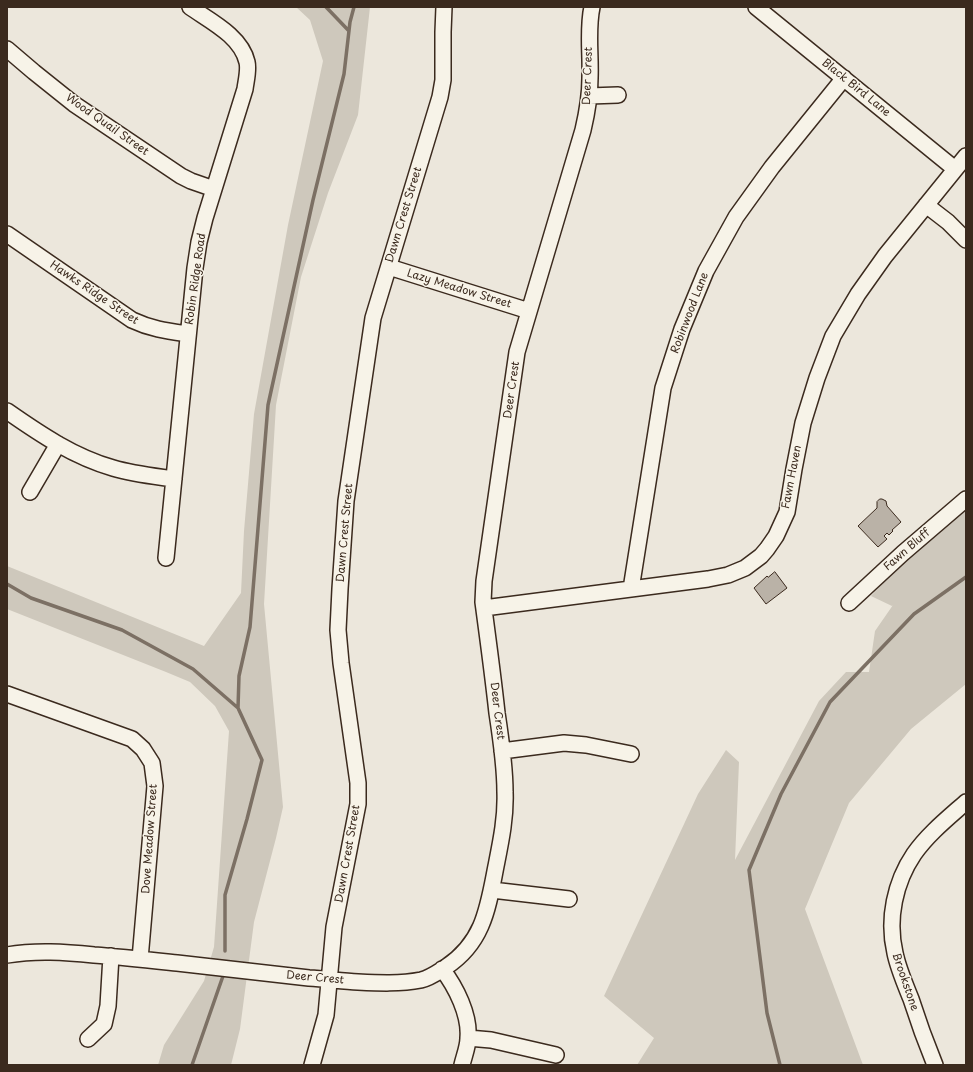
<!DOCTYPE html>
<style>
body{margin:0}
#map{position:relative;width:973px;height:1072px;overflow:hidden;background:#ece7dc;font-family:"Playpen Sans",sans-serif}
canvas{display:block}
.frame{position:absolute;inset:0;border:8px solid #3b2a1e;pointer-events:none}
</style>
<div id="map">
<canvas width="973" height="1072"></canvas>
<div class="frame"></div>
</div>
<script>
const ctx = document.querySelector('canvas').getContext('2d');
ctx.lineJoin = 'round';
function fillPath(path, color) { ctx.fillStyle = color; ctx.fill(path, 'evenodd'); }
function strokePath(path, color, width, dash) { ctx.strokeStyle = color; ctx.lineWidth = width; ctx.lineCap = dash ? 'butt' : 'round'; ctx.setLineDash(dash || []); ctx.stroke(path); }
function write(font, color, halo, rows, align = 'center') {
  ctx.font = font + ' "Playpen Sans",sans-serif'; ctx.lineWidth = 3; ctx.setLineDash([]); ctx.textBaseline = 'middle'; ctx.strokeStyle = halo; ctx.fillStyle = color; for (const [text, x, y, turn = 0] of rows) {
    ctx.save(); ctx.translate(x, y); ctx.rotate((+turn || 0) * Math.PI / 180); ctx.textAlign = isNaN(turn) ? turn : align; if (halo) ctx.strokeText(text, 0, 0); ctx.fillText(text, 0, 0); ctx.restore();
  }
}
fillPath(new Path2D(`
 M 296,7 L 370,7 L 358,115 L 328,193 L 301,277 L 276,405 L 264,604 L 283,807 L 276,838 L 254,922 L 240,1029 L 231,1065 L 158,1065 L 164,1045 L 204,981 L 214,947 L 229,731 L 215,706 L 190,682 L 166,672 L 7,609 L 7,566 L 204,646 L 241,593 L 244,531 L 254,414 L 288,225 L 323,61 L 310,20 Z
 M 966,508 L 966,684 L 911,729 L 849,803 L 805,909 L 863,1065 L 637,1065 L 654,1038 L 604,996 L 698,794 L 726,750 L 739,762 L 735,860 L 819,701 L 846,672 L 869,672 L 875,631 L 893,605 L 892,606 L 871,596 L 893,572 Z`), '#cec8bc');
strokePath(new Path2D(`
 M 326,7 L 349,31
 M 7,584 L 31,598 L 122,630 L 193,669 L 238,708 L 262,760 L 247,819 L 225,895 L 225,951
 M 238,708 L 239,676 L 250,627 L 268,405 L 313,200 L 344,74 L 350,22 L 354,7
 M 192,1065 L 223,976
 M 780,1065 L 767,1013 L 749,870 L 781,794 L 830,702 L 914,614 L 966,577`), '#7c7064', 3.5);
const building = new Path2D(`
 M 880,499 L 882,499 L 886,501 L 887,506 L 901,522 L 892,530 L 893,531 L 889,535 L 887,533 L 884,536 L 887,539 L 878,547 L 858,526 L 877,508 L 877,502 Z
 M 775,572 L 787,588 L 766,604 L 754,588 L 767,576 L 768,577 Z`);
fillPath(building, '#bab2a7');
strokePath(building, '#3b2a1e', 1);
const minor = new Path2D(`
 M 756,7 L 955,169
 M 7,49 L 34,72 L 74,104 L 181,176 L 191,181 L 214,189
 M 589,96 L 618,95
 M 926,205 L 948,222 L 966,240
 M 7,234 L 132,320 C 151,329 167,331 188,334
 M 389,267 L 529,311
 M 7,411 C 40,434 74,457 113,468 C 133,474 153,476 174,479
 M 30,492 L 58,444
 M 166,558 L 195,268 L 199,242 L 205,218 L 245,89 C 246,81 249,70 247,62 C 241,36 210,21 190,7
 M 631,589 L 663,388 L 682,329 L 706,271 L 736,217 L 772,167 L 844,78
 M 849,603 L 903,553 L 966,499
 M 484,608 L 708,579 L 728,575 L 745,568 L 761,556 L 767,549 L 776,536 L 787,512 L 794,469 L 803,423 L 817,378 L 833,336 L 858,294 L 885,256 L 966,156
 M 7,694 L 132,739 L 143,749 L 152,763 L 155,786 L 140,959
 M 502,751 L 564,743 L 586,745 L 631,754
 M 492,890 L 569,899
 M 7,955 C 36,950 65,952 94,955 C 122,957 149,960 177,963 C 221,968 265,973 309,978 C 325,979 342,981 358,982 C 379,983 400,984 421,980 C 430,978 438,972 446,967 C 484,942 488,907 496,866 C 501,841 506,817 505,792 C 505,766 501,739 497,713 C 493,676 488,639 483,602 L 484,581 L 517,352 L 583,130 C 587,113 590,96 590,78 C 591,54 587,30 592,7
 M 442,969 C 456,987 470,1015 468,1038 C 468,1047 464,1056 462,1065
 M 468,1038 L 491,1040 L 556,1055
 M 88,1039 L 104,1024 L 108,1006 L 111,956
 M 312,1065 L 326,1015 L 334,927 L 358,804 L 358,783 L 341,663 L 338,630 L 340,589 L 346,501 L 373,318 L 440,97 L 443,80 L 443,32 L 444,7
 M 935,1065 C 926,1043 918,1021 911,999 C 905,984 898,968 895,953 C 887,919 895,882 914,854 C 928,834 948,818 966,802`);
strokePath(minor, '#3b2a1e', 18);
strokePath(minor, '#f7f3e8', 15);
write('11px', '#3b2a1e', '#f7f3e8', [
 ["Deer Crest",588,76,-88],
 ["Black Bird Lane",856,88,39],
 ["Wood Quail Street",107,125,35],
 ["Dawn Crest Street",404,215,-73],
 ["Robin Ridge Road",196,279,-82],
 ["Lazy Meadow Street",459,289,17],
 ["Hawks Ridge Street",94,293,34],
 ["Robinwood Lane",690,313,-69],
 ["Deer Crest",512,390,-82],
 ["Fawn Haven",792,477,-79],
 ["Dawn Crest Street",345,533,-85],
 ["Fawn Bluff",907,550,-41],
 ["Deer Crest",497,711,83],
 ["Dove Meadow Street",150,839,-86],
 ["Dawn Crest Street",348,854,-80],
 ["Deer Crest",315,978,5],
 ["Brookstone",905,982,71]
]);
</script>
